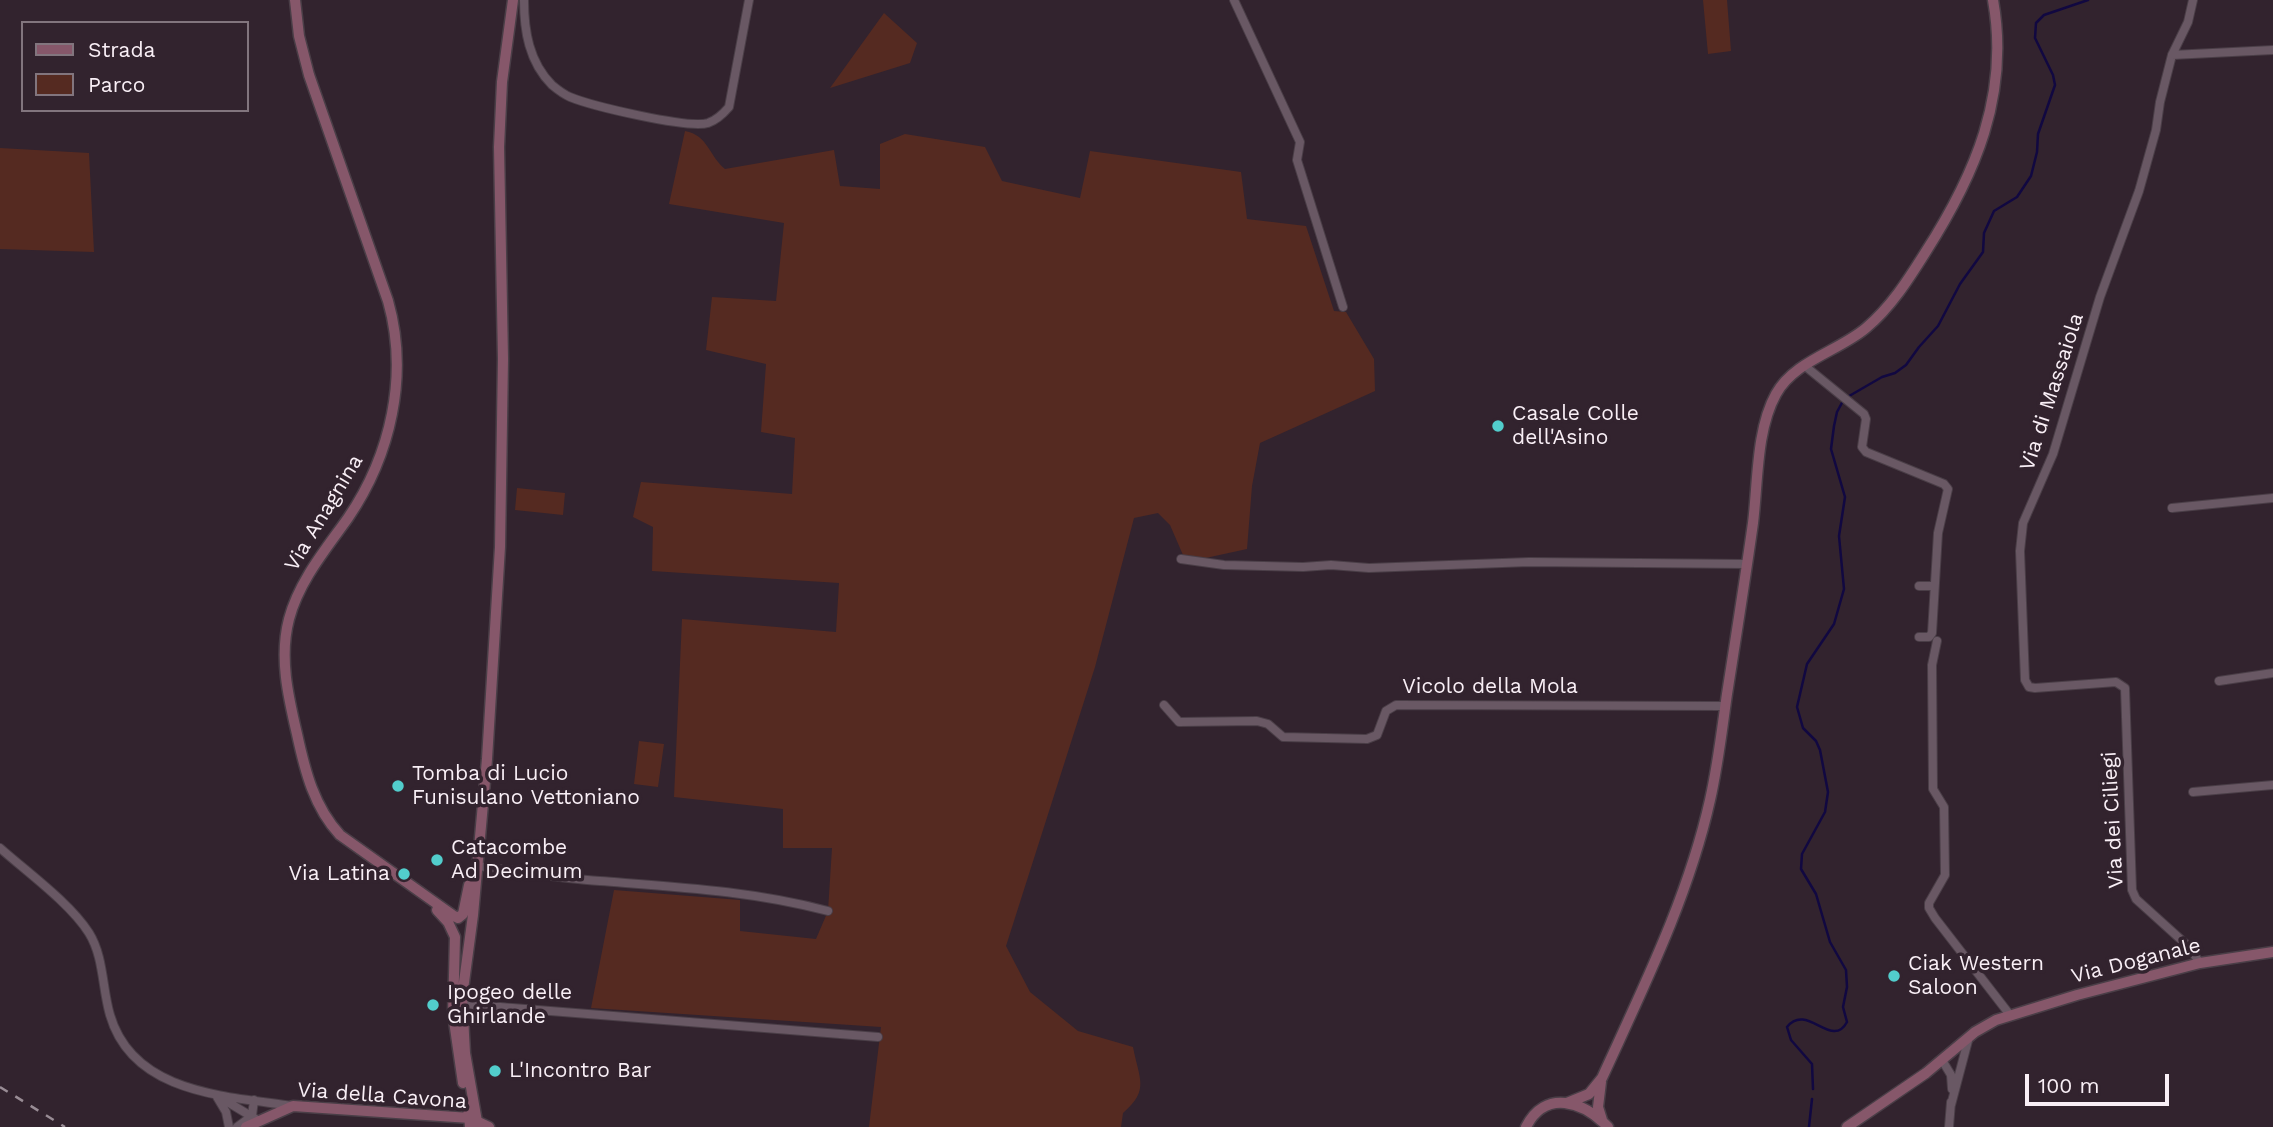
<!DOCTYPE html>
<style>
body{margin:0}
#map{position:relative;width:2273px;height:1127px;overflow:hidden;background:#32232e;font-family:"Work Sans",sans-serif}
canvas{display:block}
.legend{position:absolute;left:21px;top:21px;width:228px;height:91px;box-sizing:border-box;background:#32232e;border:2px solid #82757e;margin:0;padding:9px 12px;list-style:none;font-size:21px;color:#f9eff6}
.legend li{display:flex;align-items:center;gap:14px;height:35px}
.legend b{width:35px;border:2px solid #82757e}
.scale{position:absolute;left:2025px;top:1074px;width:144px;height:32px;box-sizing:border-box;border:4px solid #f9eff6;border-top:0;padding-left:9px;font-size:21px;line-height:24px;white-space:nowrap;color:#f9eff6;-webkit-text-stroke:5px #32232e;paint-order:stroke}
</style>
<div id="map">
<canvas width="2273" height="1127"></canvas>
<ul class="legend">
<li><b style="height:9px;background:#86576a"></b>Strada</li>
<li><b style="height:19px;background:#552a21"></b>Parco</li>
</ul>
<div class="scale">100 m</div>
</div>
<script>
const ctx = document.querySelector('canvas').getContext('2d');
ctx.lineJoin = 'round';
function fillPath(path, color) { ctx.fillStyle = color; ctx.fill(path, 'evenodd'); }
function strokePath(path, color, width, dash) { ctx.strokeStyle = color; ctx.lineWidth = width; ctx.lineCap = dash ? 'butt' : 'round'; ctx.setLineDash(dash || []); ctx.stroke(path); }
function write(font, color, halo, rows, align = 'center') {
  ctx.font = font + ' "Work Sans",sans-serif'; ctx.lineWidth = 7; ctx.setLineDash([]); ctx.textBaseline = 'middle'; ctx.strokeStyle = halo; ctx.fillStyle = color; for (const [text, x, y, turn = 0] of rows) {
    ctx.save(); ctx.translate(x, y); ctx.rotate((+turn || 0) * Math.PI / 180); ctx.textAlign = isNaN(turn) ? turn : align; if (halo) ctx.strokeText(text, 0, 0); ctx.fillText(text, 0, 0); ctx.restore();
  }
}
fillPath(new Path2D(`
 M 1703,0 L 1727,0 L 1731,51 L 1708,54 Z
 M 884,13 L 917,43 L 910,63 L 830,88 Z
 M 685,131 C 708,135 709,156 725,169 L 834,150 L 840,186 L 880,189 L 880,144 L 905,134 L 985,147 L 1002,181 L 1080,198 L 1090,151 L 1241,172 L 1247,219 L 1306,226 L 1334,311 L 1346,312 L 1374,359 L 1375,391 L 1260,443 L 1252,486 L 1247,549 L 1201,559 L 1183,555 L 1170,525 L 1158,513 L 1134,518 L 1095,667 L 1006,946 L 1030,992 L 1078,1031 L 1133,1047 C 1139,1079 1150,1090 1123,1113 L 1121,1127 L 869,1127 L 881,1027 L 591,1008 L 614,890 L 740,900 L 740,931 L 816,939 L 828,911 L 832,848 L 783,848 L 783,809 L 674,797 L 682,619 L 836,632 L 839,583 L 652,571 L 653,527 L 633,517 L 641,482 L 792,494 L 795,438 L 761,432 L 766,364 L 706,350 L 712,297 L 776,301 L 784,223 L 669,204 Z
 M 0,148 L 89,153 L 94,252 L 0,249 Z
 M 517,488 L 565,493 L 563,515 L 515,510 Z
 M 639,741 L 664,744 L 658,787 L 634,784 Z`), '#552a21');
strokePath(new Path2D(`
 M 1813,1089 L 1812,1064 L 1791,1040 L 1787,1027 C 1807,1002 1832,1050 1847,1022 L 1843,1007 L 1847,987 L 1846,970 L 1830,942 L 1816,894 L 1801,869 L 1802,854 L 1825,812 L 1828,792 L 1820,750 L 1816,741 L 1803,728 L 1797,707 L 1807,664 L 1834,624 L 1844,589 L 1839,536 L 1845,497 L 1831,449 L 1834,426 L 1837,412 L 1844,399 L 1882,377 L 1895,373 L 1906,365 L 1919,347 L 1938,326 L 1960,284 L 1983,252 L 1984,233 L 1994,211 L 2017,197 L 2031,176 L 2037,152 L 2038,134 L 2055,85 L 2053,75 L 2035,38 L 2036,23 L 2044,15 L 2088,0
 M 1809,1127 L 1812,1099`), '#110841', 2.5);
const street = new Path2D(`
 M 524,0 C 524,31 529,62 552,85 C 558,90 563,94 570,97 C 592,106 688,129 708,123 C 717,120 723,114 729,107 L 749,0
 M 1234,0 L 1300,142 L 1297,160 L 1343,307
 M 2193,0 L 2188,22 L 2172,55 L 2160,102 L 2156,130 L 2139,191 L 2100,297 L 2053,454 L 2023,523 L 2020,551 L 2025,680 L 2029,687 L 2035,688 L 2116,682 L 2125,688 L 2132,890 L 2136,899 L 2188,946 L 2200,963
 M 2172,55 L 2273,50
 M 1805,366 L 1864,414 L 1866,419 L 1862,447 L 1866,452 L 1944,484 L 1948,489 L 1938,533 L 1932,633 L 1929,637 L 1919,637
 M 2172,508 L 2273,498
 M 1181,559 L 1224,565 L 1303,567 L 1331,565 L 1369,568 L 1529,562 L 1747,564
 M 1919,586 L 1934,586
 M 1937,641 L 1932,665 L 1933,789 L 1944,807 L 1945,875 L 1929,903 L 1929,908 L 1935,918 L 2010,1015
 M 2219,681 L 2273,673
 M 1164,705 L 1179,722 L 1257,721 L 1268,724 L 1283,737 L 1367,739 L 1377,735 L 1386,711 L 1396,705 L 1725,706
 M 2193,792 L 2273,785
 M 0,848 C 27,872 70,903 89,933 C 104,957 102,988 110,1015 C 133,1094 226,1096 293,1106
 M 477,866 C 518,871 559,878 600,881 C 677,887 754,891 828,911
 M 462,1004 L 878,1037
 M 1942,1060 L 1951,1075 L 1952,1089
 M 217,1097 L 226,1112 L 229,1127
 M 221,1098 L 259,1121
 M 1951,1105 L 1969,1037
 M 237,1127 L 252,1116 L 254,1100
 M 1949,1127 L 1951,1102`);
const secondary = new Path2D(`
 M 295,0 L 299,36 L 309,75 L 388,301 C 409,375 391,455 348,518 C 326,549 299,581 289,619 C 279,657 288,696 297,734 C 305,771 314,807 340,835 L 454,916 L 458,918 L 463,914 L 469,885
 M 437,910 L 448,922 L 455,937 L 453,1014 L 463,1083
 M 1601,1082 L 1598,1107 L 1602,1120
 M 1567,1103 L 1589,1094 L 1602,1078 C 1643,988 1688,898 1710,800 C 1718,765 1722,729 1727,694 C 1736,637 1745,580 1753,523 C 1758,483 1756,430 1776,394 C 1794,361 1839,351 1866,328 C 1891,307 1908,280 1925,253 C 1975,175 2010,95 1993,0
 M 468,1106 L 470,1127
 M 246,1127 L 293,1106 L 470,1118 L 489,1127
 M 478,1127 L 465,1053 L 462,997 L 473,915 L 487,759 L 500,547 L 503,359 L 499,147 L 502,82 L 513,0
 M 1526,1127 C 1545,1089 1583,1101 1608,1127
 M 1847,1127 L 1926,1073 L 1975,1032 L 1996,1020 L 2077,995 L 2200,963 L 2273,952`);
strokePath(street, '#4a3e47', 10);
strokePath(secondary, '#4a3e47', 13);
strokePath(street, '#695864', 8);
strokePath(secondary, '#86576a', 10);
strokePath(new Path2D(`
 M 0,1087 L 65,1127`), '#998c95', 2.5, [9, 9]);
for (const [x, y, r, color] of [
 [1498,426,7,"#52cdcc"],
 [398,786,7,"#52cdcc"],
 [437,860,7,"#52cdcc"],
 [404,874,7,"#52cdcc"],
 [1894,976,7,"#52cdcc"],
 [433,1005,7,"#52cdcc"],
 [495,1071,7,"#52cdcc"]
]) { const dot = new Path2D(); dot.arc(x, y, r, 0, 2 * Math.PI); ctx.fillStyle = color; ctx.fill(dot); strokePath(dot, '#32232e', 2.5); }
write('21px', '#f9eff6', '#32232e', [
 ["Via di Massaiola",2052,392,-72],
 ["Via Anagnina",324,513,-59],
 ["Vicolo della Mola",1490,687],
 ["Via dei Ciliegi",2113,820,-93],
 ["Via Doganale",2136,961,-14],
 ["Via della Cavona",382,1096,4]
]);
write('21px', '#f9eff6', '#32232e', [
 ["Casale Colle",1512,414],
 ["dell'Asino",1512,438],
 ["Tomba di Lucio",412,774],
 ["Funisulano Vettoniano",412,798],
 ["Catacombe",451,848],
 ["Ad Decimum",451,872],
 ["Via Latina",390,874,"right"],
 ["Ciak Western",1908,964],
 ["Saloon",1908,988],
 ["Ipogeo delle",447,993],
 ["Ghirlande",447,1017],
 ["L'Incontro Bar",509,1071]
], 'left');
</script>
